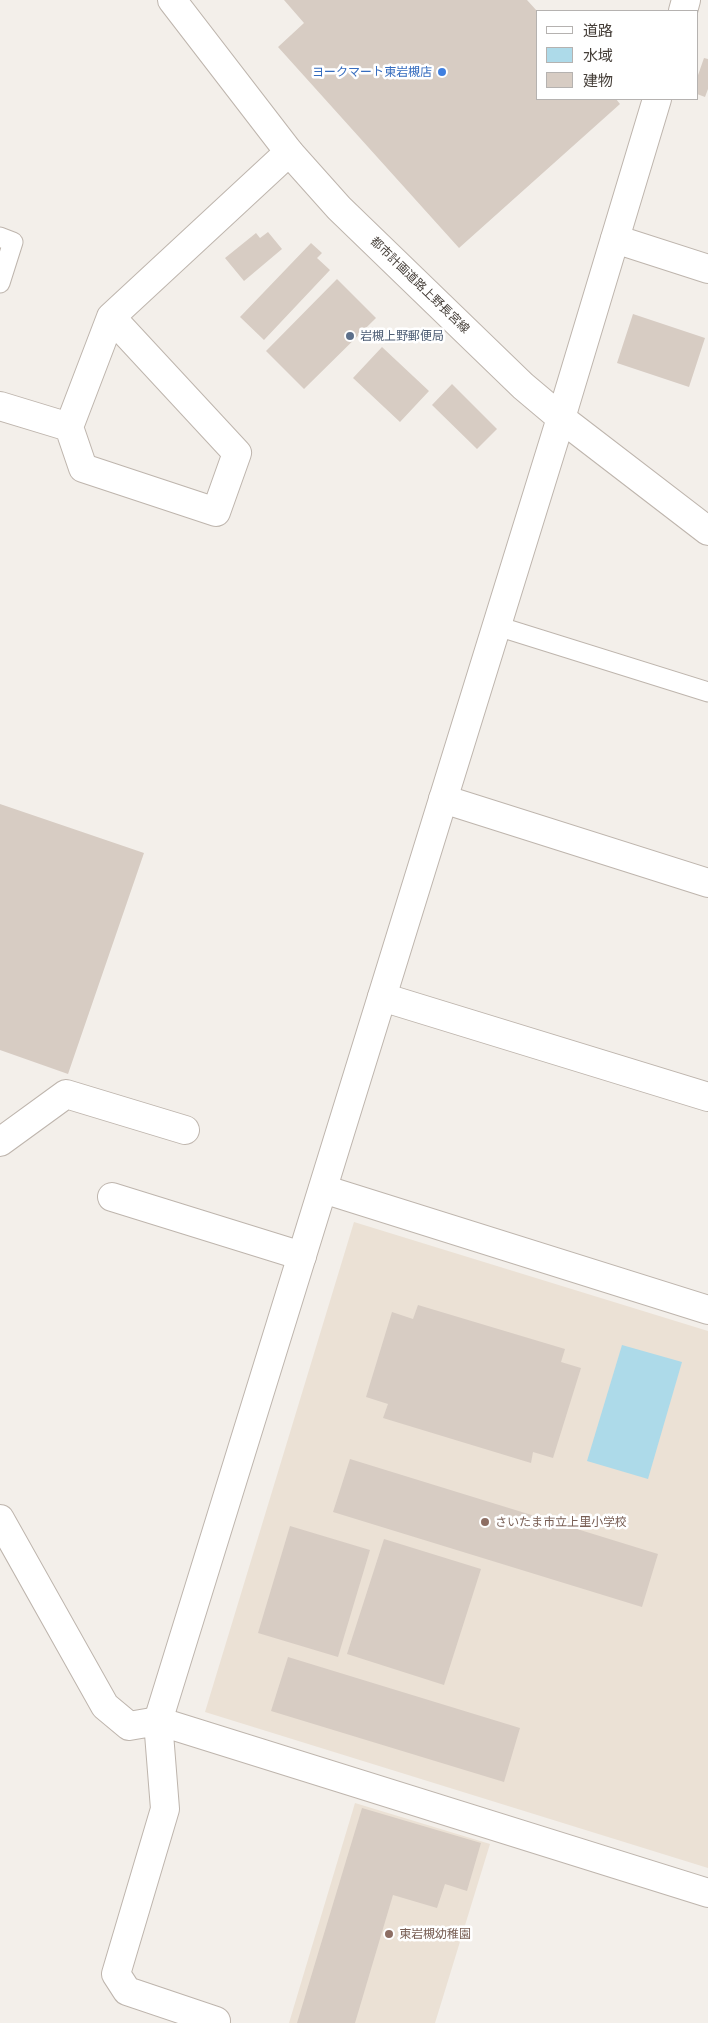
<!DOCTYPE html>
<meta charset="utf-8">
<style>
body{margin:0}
#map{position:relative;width:708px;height:2023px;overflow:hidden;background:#f3efea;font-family:Ubuntu,"Noto Sans JP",sans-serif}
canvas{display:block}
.legend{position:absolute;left:536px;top:10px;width:162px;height:90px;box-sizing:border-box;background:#fff;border:1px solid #b5b2b0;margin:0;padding:6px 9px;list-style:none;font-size:15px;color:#463f39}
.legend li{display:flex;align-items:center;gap:10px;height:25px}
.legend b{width:25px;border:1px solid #b5b2b0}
</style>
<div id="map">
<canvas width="708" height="2023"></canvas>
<ul class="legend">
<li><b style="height:6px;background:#fff"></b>道路</li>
<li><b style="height:14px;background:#addae9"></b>水域</li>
<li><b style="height:14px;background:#d7ccc3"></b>建物</li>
</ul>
</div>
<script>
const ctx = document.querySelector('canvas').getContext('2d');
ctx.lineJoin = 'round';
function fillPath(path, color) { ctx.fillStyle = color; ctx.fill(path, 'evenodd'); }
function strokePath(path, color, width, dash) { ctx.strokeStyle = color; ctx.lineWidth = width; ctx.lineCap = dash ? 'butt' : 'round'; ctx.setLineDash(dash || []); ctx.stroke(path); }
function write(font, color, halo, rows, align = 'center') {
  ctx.font = font + ' Ubuntu,"Noto Sans JP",sans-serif'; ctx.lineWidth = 5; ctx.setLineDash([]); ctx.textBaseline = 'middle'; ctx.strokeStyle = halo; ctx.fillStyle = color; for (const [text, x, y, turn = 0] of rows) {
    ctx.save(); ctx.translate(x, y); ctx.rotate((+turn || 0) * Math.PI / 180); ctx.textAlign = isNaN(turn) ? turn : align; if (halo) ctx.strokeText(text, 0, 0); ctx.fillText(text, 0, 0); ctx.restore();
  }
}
fillPath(new Path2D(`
 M 354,1222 L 708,1331 L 708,1868 L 205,1712 Z
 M 355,1803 L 490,1844 L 435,2023 L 289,2023 Z`), '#ebe1d5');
fillPath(new Path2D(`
 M 622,1345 L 682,1362 L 648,1479 L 587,1461 Z`), '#addae9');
fillPath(new Path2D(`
 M 284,0 L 527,0 L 537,11 L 537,99 L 616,99 L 620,104 L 459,248 L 278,47 L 304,23 Z
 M 704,58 L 708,59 L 708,89 L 705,97 L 697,94 L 697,78 Z
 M 268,232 L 282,249 L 244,281 L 225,258 L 256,233 L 260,238 Z
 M 311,243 L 322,253 L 317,258 L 330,270 L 264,340 L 240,317 Z
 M 337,279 L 376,318 L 304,389 L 266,351 Z
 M 633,314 L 705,338 L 689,387 L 617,363 Z
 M 382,347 L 429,391 L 400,422 L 353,378 Z
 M 452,384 L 497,429 L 477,449 L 432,405 Z
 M 0,804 L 144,853 L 68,1074 L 0,1050 Z
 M 418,1305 L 565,1349 L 561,1362 L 581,1368 L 553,1458 L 533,1452 L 531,1463 L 383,1418 L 388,1404 L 366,1397 L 392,1312 L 413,1319 Z
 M 350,1459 L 658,1554 L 642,1607 L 333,1512 Z
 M 290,1526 L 370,1550 L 338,1657 L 258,1633 Z
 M 384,1539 L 481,1569 L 444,1685 L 347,1654 Z
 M 288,1657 L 520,1728 L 504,1782 L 271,1711 Z
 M 362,1808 L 481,1843 L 467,1891 L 445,1884 L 437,1908 L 393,1895 L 355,2023 L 297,2023 Z`), '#d7ccc3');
const service = new Path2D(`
 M 0,237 L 13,242 L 0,283
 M 497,626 L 708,692`);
const minor = new Path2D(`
 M 615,239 L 708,269
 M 0,406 L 69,427 L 111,317 L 289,152
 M 69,427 L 83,468 L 216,512 L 237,453 L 111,317
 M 443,799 L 708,883
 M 382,997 L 708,1097
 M 0,1142 L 66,1094 L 185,1130
 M 323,1189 L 708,1310
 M 112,1197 L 302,1256
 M 0,1519 L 105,1706 L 129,1726 L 158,1721 L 708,1893
 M 158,1721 L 165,1809 L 116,1974 L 127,1991 L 216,2021 L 215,2023`);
const tertiary = new Path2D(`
 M 172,0 L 289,152 L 339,208 L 523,386 L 561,418 L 708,531
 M 683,11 L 686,0
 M 158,1721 L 561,418 L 657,99`);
strokePath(service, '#beb5ad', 21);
strokePath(minor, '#beb5ad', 30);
strokePath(tertiary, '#beb5ad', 30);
strokePath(service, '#fff', 19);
strokePath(minor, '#fff', 28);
strokePath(tertiary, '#fff', 28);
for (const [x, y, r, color] of [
 [442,72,5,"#3f7fe0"],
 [350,336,5,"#5c6f8a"],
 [485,1522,5,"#8d6e63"],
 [389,1934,5,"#8d6e63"]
]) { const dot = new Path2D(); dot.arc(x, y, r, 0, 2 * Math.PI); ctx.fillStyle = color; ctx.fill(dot); strokePath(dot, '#fff', 2); }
write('12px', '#366cbe', '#fff', [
 ["ヨークマート東岩槻店",432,72]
], 'right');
write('12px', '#463f39', '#fff', [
 ["都市計画道路上野長宮線",420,285,44]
]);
write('12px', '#4e5e75', '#fff', [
 ["岩槻上野郵便局",360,336]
], 'left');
write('12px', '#785e54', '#fff', [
 ["さいたま市立上里小学校",495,1522],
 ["東岩槻幼稚園",399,1934]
], 'left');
</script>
